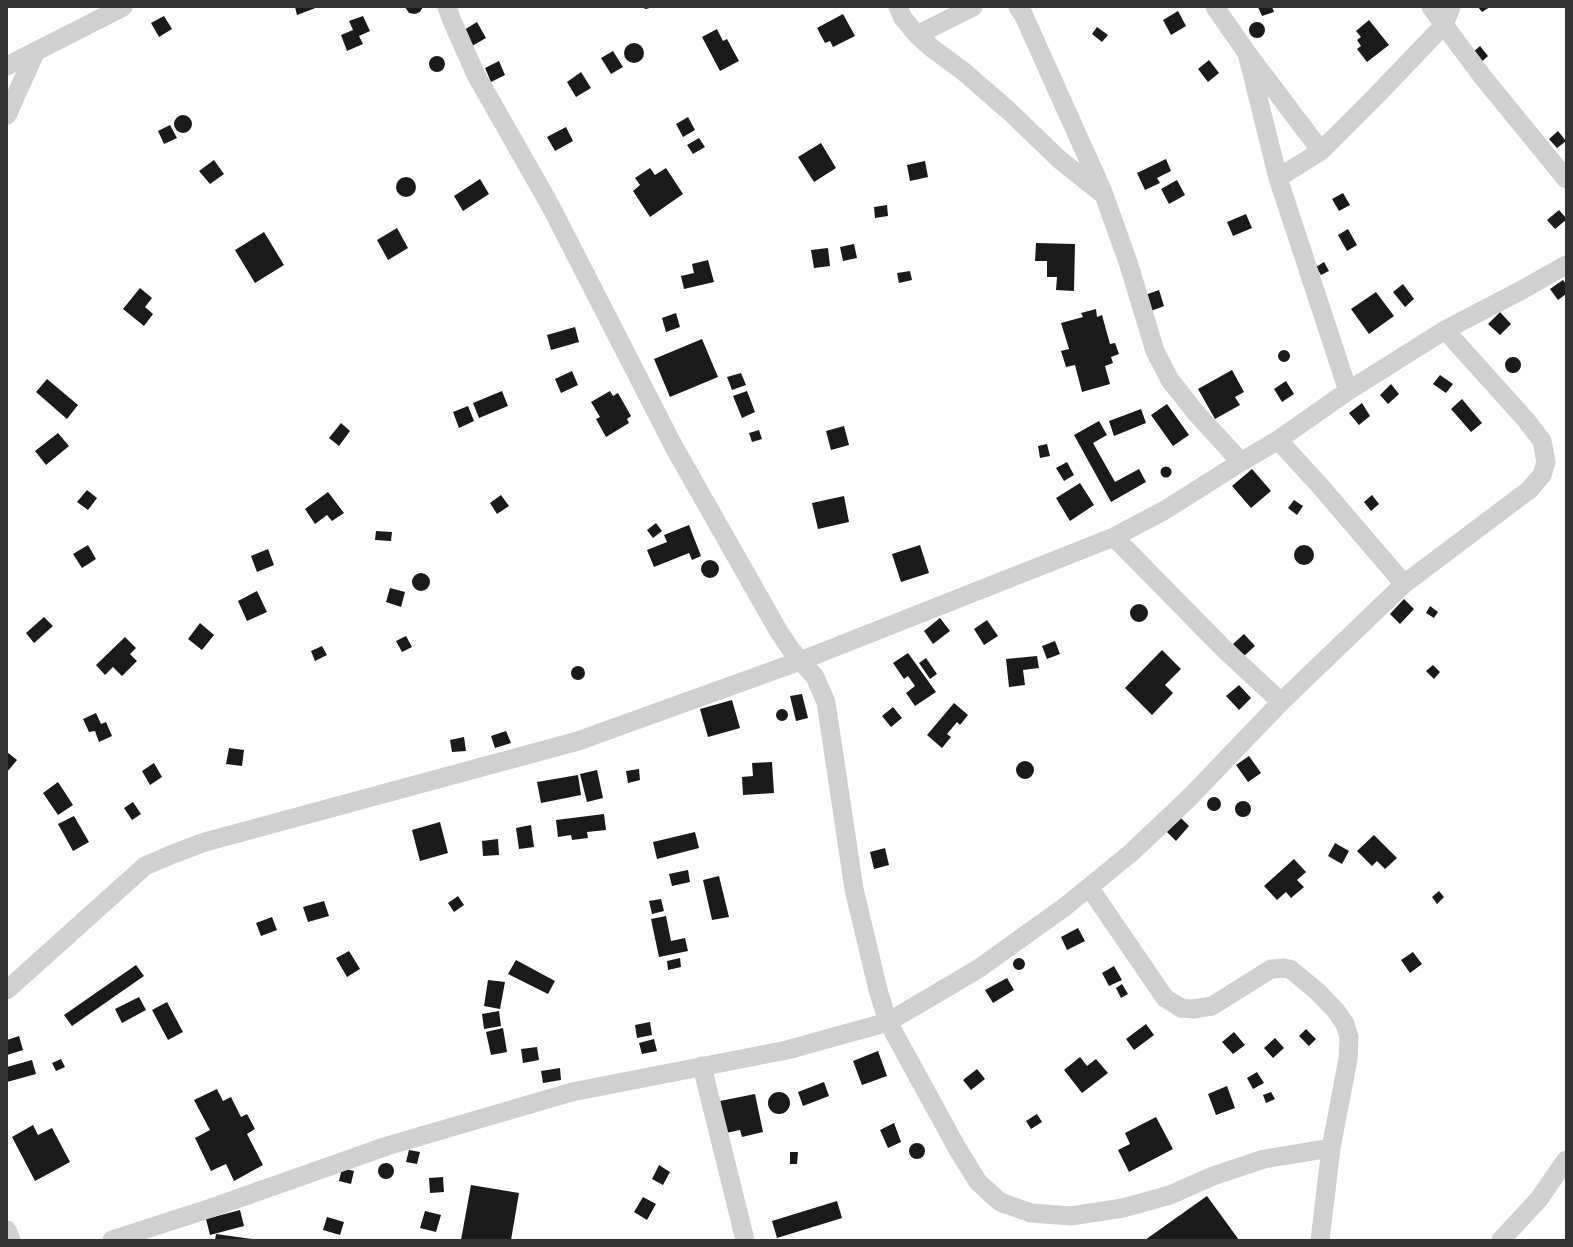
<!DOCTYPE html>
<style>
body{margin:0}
#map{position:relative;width:1573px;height:1247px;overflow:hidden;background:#fff;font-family:Montserrat,sans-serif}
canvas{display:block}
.frame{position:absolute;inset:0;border:8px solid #333;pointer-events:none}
</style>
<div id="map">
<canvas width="1573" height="1247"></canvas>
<div class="frame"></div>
</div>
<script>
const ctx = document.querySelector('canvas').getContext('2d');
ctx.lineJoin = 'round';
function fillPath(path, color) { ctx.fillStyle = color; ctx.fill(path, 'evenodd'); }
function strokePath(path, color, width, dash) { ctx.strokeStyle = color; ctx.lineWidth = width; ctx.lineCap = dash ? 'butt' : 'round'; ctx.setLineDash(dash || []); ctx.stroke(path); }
fillPath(new Path2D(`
 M 295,7 L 318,7 L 297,15 Z
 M 405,7 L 423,7 L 420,12 L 415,14 L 409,13 Z
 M 641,7 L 653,7 L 646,9 Z
 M 1258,7 L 1272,7 L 1274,12 L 1262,16 Z
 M 1478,7 L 1490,7 L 1482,12 Z
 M 1178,11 L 1186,26 L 1171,35 L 1163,20 Z
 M 843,14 L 855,36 L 833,47 L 830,41 L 825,43 L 817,28 Z
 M 164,16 L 172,29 L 159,37 L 151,23 Z
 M 363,16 L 370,31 L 359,36 L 363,44 L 347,51 L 341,35 L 353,30 L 349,21 Z
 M 1369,20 L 1389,45 L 1367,62 L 1357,49 L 1361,46 L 1357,40 L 1361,37 L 1356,31 Z
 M1249 30a8 8 0 1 1 16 0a8 8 0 1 1-16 0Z
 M 477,22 L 486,38 L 472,46 L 464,30 Z
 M 1097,27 L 1108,35 L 1102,42 L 1092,34 Z
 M 717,29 L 723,41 L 727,39 L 739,61 L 720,71 L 702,37 Z
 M624 53a10 10 0 1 1 20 0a10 10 0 1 1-20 0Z
 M 1480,46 L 1488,56 L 1480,63 L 1471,54 Z
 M 613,51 L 623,67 L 611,74 L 601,58 Z
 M429 64a8 8 0 1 1 16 0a8 8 0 1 1-16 0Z
 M 1209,60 L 1219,73 L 1208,82 L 1198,69 Z
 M 499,61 L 505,75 L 491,82 L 485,68 Z
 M 581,72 L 591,88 L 576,97 L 567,82 Z
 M174 124a9 9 0 1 1 18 0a9 9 0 1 1-18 0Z
 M 688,117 L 695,130 L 683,137 L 676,124 Z
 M 170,125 L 177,138 L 164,144 L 158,131 Z
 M 566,127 L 573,141 L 555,151 L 547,137 Z
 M 1558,131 L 1566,141 L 1557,148 L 1549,139 Z
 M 699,138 L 705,147 L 693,154 L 687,145 Z
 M 821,143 L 836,168 L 814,182 L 798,157 Z
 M 1166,159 L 1171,171 L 1157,178 L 1160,183 L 1145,190 L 1137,173 Z
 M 214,160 L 224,174 L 210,184 L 199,171 Z
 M 925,161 L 928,177 L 910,181 L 907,165 Z
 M 650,168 L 655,175 L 666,168 L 683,194 L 650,217 L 633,191 L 640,185 L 635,178 Z
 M396 187a10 10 0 1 1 20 0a10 10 0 1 1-20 0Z
 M 480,179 L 489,194 L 463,211 L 454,196 Z
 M 1177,180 L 1185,195 L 1169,204 L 1161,189 Z
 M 1343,193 L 1350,205 L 1339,211 L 1332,199 Z
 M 887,205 L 888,216 L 875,218 L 874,207 Z
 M 1559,210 L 1566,218 L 1566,220 L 1555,229 L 1547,220 Z
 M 1246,214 L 1252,228 L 1233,236 L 1227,222 Z
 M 397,228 L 408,248 L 388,260 L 377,240 Z
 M 1348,229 L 1357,245 L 1347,251 L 1338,235 Z
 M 264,232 L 284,265 L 255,283 L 235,250 Z
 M 1036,243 L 1075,244 L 1074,291 L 1056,290 L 1057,277 L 1047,277 L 1047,261 L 1035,261 Z
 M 854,244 L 857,258 L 843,261 L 840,247 Z
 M 828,248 L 830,266 L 814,268 L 811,250 Z
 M 708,260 L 714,282 L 684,289 L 681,276 L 694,273 L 692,264 Z
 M 1324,262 L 1329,271 L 1321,275 L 1316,267 Z
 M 910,271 L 912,280 L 899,283 L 897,273 Z
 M 1563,280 L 1566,284 L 1566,294 L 1558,300 L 1550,289 Z
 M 1403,284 L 1414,299 L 1405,307 L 1393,292 Z
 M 140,288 L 152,298 L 145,307 L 153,314 L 144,326 L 123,309 Z
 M 1159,290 L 1164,306 L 1151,311 L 1145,295 Z
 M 1376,292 L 1394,316 L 1369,334 L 1351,309 Z
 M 1096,309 L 1097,317 L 1102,315 L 1110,344 L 1115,343 L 1119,354 L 1111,357 L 1113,363 L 1105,366 L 1110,384 L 1082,392 L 1075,365 L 1066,367 L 1061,351 L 1069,349 L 1061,323 L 1083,317 L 1081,313 Z
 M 1500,312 L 1511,324 L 1500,335 L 1488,324 Z
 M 676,313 L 680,327 L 666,332 L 662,318 Z
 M 575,327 L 579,342 L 551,350 L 547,335 Z
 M 702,339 L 718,377 L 670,397 L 654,359 Z
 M1278 356a6 6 0 1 1 12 0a6 6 0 1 1-12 0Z
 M1505 365a8 8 0 1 1 16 0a8 8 0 1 1-16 0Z
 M 1232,370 L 1244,392 L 1235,397 L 1240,405 L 1215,419 L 1198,389 Z
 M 572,371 L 578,385 L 561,393 L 555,379 Z
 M 741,373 L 746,385 L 732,390 L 727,377 Z
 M 1440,375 L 1453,384 L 1446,393 L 1433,384 Z
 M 47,379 L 78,405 L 67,419 L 36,392 Z
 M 1286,381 L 1294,394 L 1282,402 L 1274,389 Z
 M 1391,384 L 1399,394 L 1388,404 L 1380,395 Z
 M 502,391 L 508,406 L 479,418 L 473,403 Z
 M 610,391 L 613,396 L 618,393 L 631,416 L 627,419 L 629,423 L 606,437 L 596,419 L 600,417 L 591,402 Z
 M 747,391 L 755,412 L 742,418 L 733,396 Z
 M 1462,399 L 1482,423 L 1471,432 L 1451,409 Z
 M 1362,403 L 1370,416 L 1359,425 L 1349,413 Z
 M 1167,404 L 1189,435 L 1173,446 L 1151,415 Z
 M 468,406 L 474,421 L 459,428 L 453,412 Z
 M 1141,409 L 1146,423 L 1114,436 L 1109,421 Z
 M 1099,421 L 1107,435 L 1093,443 L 1115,482 L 1139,469 L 1146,482 L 1111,502 L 1074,435 Z
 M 341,423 L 350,431 L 339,446 L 329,438 Z
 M 844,426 L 849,445 L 831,450 L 826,431 Z
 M 759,430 L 762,439 L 752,442 L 749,433 Z
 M 58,433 L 69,446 L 46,465 L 35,451 Z
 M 1047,444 L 1050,456 L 1040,458 L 1038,446 Z
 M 1067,462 L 1074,475 L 1064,481 L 1056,468 Z
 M1160.5 472a5.5 5.5 0 1 1 11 0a5.5 5.5 0 1 1-11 0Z
 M 1252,469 L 1271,491 L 1251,508 L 1232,486 Z
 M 1080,483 L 1094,505 L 1070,521 L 1056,498 Z
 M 87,490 L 97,498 L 88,510 L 77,502 Z
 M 328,492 L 344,513 L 332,521 L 327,515 L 315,524 L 305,509 Z
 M 501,495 L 509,506 L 497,514 L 490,503 Z
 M 1372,495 L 1379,504 L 1371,511 L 1364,502 Z
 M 844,496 L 849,522 L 818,529 L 812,503 Z
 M 1294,500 L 1303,506 L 1297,515 L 1288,508 Z
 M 656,523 L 662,531 L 653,538 L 647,530 Z
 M 689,525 L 701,556 L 692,560 L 689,553 L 654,567 L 647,550 L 667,542 L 664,535 Z
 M 376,531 L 392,532 L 391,541 L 375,540 Z
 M 88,545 L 96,559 L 82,568 L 73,554 Z
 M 920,545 L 929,573 L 901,582 L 892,554 Z
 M1294 555a10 10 0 1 1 20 0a10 10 0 1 1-20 0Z
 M 268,549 L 274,565 L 257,572 L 251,556 Z
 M701 569a9 9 0 1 1 18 0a9 9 0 1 1-18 0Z
 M412 582a9 9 0 1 1 18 0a9 9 0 1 1-18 0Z
 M 390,588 L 405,592 L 401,607 L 386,602 Z
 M 257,591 L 267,612 L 247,621 L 238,601 Z
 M 1404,599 L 1414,609 L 1400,624 L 1390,614 Z
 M1130 613a9 9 0 1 1 18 0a9 9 0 1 1-18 0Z
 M 1430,606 L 1438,612 L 1434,618 L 1426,613 Z
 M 44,617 L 53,626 L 34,643 L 26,633 Z
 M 940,618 L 950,631 L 933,644 L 924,631 Z
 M 987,620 L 998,636 L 984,645 L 974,629 Z
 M 200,623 L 214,635 L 202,650 L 188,639 Z
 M 1244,634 L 1255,646 L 1244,656 L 1233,644 Z
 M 406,636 L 412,647 L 402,652 L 396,641 Z
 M 125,637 L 136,648 L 130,654 L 137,661 L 122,676 L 113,667 L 105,675 L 96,665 Z
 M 1055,641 L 1060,654 L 1047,659 L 1042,646 Z
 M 322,646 L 327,655 L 315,661 L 311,651 Z
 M 1162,650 L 1181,669 L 1165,685 L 1173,693 L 1152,715 L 1125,688 Z
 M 908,653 L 936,692 L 915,706 L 906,693 L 915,686 L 908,676 L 904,679 L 893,663 Z
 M 1037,656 L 1039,668 L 1023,670 L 1025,685 L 1009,687 L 1006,659 Z
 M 926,658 L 937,674 L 930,679 L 919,663 Z
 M 1433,665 L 1440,672 L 1434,679 L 1426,671 Z
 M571 673a7 7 0 1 1 14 0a7 7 0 1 1-14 0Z
 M 1239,685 L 1251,698 L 1239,710 L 1226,696 Z
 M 802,694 L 808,718 L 796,721 L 790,696 Z
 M 732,700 L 740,728 L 708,737 L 700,709 Z
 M 954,703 L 968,715 L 960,725 L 957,722 L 947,734 L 951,737 L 942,748 L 927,735 Z
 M 893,707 L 902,718 L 891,727 L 882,716 Z
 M776 715a6 6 0 1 1 12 0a6 6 0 1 1-12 0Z
 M 96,713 L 101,724 L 106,722 L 112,736 L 99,742 L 95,731 L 89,732 L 83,719 Z
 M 506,731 L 511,743 L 495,748 L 491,736 Z
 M 464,737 L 466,751 L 452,752 L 450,740 Z
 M 229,748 L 244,750 L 242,766 L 226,764 Z
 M 7,752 L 17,760 L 7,772 Z
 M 1249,756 L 1261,773 L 1248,782 L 1236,765 Z
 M1016 770a9 9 0 1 1 18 0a9 9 0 1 1-18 0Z
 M 772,762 L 774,793 L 743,795 L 742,777 L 753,776 L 752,763 Z
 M 154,763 L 162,777 L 150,785 L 142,771 Z
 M 639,769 L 640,780 L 628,783 L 626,771 Z
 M 597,770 L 603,798 L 587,802 L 580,774 Z
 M 578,775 L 581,795 L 541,803 L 537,782 Z
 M 58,782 L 73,805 L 58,815 L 43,793 Z
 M1207 804a7 7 0 1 1 14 0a7 7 0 1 1-14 0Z
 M1235 809a8 8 0 1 1 16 0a8 8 0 1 1-16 0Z
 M 133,802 L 141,814 L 132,820 L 124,808 Z
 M 604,814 L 606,830 L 587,832 L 588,838 L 572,840 L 571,835 L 558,837 L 556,820 Z
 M 1178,815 L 1189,826 L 1176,841 L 1165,830 Z
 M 74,816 L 89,842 L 73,851 L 58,824 Z
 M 440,822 L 448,853 L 420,861 L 412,830 Z
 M 531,825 L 534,847 L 519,849 L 516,828 Z
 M 695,832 L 699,848 L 657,859 L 653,842 Z
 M 1374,835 L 1397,858 L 1385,869 L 1377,861 L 1372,866 L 1357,851 Z
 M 498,839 L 499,855 L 483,856 L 482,841 Z
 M 1335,843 L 1349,851 L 1342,864 L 1328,856 Z
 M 885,848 L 889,865 L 874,869 L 870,852 Z
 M 1294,859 L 1306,872 L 1297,880 L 1304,887 L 1291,898 L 1286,892 L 1277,900 L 1264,886 Z
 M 688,870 L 690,882 L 672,886 L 669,874 Z
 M 719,876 L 729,917 L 712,920 L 703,880 Z
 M 1439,891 L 1444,897 L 1437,904 L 1432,897 Z
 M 458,896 L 464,905 L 454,912 L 448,903 Z
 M 661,899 L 664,911 L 652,914 L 649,901 Z
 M 324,901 L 329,916 L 308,922 L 303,907 Z
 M 666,916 L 671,941 L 685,938 L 688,951 L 659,957 L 651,919 Z
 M 272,917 L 277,930 L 261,936 L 256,923 Z
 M 1078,928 L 1085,941 L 1067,950 L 1061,937 Z
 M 349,951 L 360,969 L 347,977 L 336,958 Z
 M 1413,952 L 1422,964 L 1410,973 L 1401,960 Z
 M1013 964a6 6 0 1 1 12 0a6 6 0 1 1-12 0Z
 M 680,958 L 681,967 L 668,970 L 667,961 Z
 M 516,960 L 555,981 L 548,994 L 508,974 Z
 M 136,965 L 144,976 L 72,1026 L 64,1015 Z
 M 1114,966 L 1122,980 L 1109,986 L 1102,973 Z
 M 1007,978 L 1014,990 L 993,1003 L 985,990 Z
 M 488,980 L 505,982 L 500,1009 L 484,1006 Z
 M 1122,984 L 1128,994 L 1121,998 L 1116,988 Z
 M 139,997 L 146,1010 L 122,1023 L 115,1009 Z
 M 167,1002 L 183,1032 L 168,1040 L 152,1010 Z
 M 499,1011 L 501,1026 L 484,1029 L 482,1014 Z
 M 650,1022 L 652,1035 L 637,1038 L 635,1025 Z
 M 1146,1024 L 1154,1035 L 1134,1050 L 1126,1039 Z
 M 503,1028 L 507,1052 L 491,1055 L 486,1032 Z
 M 1306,1029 L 1316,1039 L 1309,1046 L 1299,1036 Z
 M 1234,1032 L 1245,1045 L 1233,1054 L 1222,1042 Z
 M 19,1036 L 23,1050 L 7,1055 L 7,1040 Z
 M 1275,1038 L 1284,1048 L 1273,1058 L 1264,1048 Z
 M 654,1039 L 657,1051 L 642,1054 L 639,1043 Z
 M 537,1047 L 539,1060 L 523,1063 L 521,1049 Z
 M 878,1051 L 887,1076 L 862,1085 L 853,1061 Z
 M 1080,1057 L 1087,1066 L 1096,1059 L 1108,1073 L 1082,1093 L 1064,1070 Z
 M 61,1059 L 65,1067 L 56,1071 L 52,1063 Z
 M 32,1060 L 36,1074 L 7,1082 L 7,1067 Z
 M 560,1068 L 561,1080 L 543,1083 L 541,1071 Z
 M 977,1069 L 985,1079 L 971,1090 L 963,1080 Z
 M 1257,1072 L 1264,1083 L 1253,1089 L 1247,1078 Z
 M 824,1082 L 829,1096 L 803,1106 L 798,1092 Z
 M 1227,1086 L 1235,1108 L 1216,1115 L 1208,1094 Z
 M 217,1089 L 223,1101 L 231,1097 L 241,1117 L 247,1114 L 255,1129 L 247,1134 L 263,1165 L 234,1181 L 226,1164 L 211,1171 L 195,1138 L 210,1130 L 194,1100 Z
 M 1271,1092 L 1275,1099 L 1266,1103 L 1263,1095 Z
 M768 1103a11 11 0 1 1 22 0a11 11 0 1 1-22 0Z
 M 755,1094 L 763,1132 L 742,1137 L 740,1130 L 726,1133 L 720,1101 Z
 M 1037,1114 L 1042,1122 L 1031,1129 L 1026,1121 Z
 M 1156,1117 L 1173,1149 L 1129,1172 L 1118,1150 L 1130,1144 L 1125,1133 Z
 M 894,1123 L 901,1142 L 888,1148 L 880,1130 Z
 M 33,1125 L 38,1135 L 52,1128 L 70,1162 L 35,1181 L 12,1137 Z
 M909 1151a8 8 0 1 1 16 0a8 8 0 1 1-16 0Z
 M 409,1150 L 420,1152 L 417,1164 L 406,1162 Z
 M 790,1152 L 798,1152 L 797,1164 L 790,1164 Z
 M378 1171a8 8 0 1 1 16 0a8 8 0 1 1-16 0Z
 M 659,1165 L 670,1172 L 663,1185 L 652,1179 Z
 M 342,1168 L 354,1171 L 351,1184 L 339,1181 Z
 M 443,1177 L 444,1192 L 430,1193 L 429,1178 Z
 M 471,1185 L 519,1193 L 511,1240 L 461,1240 Z
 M 1207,1196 L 1239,1240 L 1145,1240 Z
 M 643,1197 L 656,1204 L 647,1220 L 634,1212 Z
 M 837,1201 L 842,1218 L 777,1238 L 772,1221 Z
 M 240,1210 L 244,1226 L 210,1235 L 206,1219 Z
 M 425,1211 L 441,1215 L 436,1232 L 420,1228 Z
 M 327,1217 L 344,1222 L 340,1235 L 323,1230 Z
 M 216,1234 L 252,1239 L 252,1240 L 215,1240 Z`), '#1a1a1a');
strokePath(new Path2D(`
 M 447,7 L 452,21 L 476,75 L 550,205 L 674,447 L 779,632 L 792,651 L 815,677 L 826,702 L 854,889 L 878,990 L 888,1022 L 978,969 L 1066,906 L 1132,852 L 1190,797 L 1281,702 L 1404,584 L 1529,490 L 1542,475 L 1546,462 L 1542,441 L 1526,420 L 1445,330
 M 898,7 L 903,18 L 917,35 L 933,49 L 963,71 L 1009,111 L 1060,160 L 1104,195 L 1128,262 L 1155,351 L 1170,380 L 1196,413 L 1241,462
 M 1018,7 L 1023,14 L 1103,192
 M 1215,7 L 1247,53 L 1321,151 L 1278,178
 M 1451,7 L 1444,25 L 1482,76 L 1566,179
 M 917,35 L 973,7
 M 1247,53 L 1278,178 L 1348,391
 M 7,66 L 123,7
 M 7,115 L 35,53
 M 1321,151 L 1375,97 L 1444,25 L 1431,7
 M 1278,440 L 1321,487 L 1404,584
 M 1114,537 L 1223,648 L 1281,702
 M 1089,887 L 1165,998 L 1181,1008 L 1193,1009 L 1212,1006 L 1271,969 L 1284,968 L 1290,969 L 1317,991 L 1336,1011 L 1345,1024 L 1349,1037 L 1348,1059 L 1331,1148 L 1320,1240
 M 7,990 L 145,866 L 173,854 L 205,842 L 578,741 L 800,661 L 1114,537 L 1165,510 L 1241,462 L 1278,440 L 1348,391 L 1445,330 L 1520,291 L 1566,265
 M 702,1066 L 745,1240
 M 7,1230 L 11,1240
 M 112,1240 L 211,1208 L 387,1146 L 572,1092 L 787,1050 L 888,1022 L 957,1148 L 978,1182 L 1000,1202 L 1031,1213 L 1071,1216 L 1123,1208 L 1170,1195 L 1213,1176 L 1264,1159 L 1331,1148
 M 1501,1240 L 1539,1199 L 1566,1160`), '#d0d0d0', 19);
</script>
